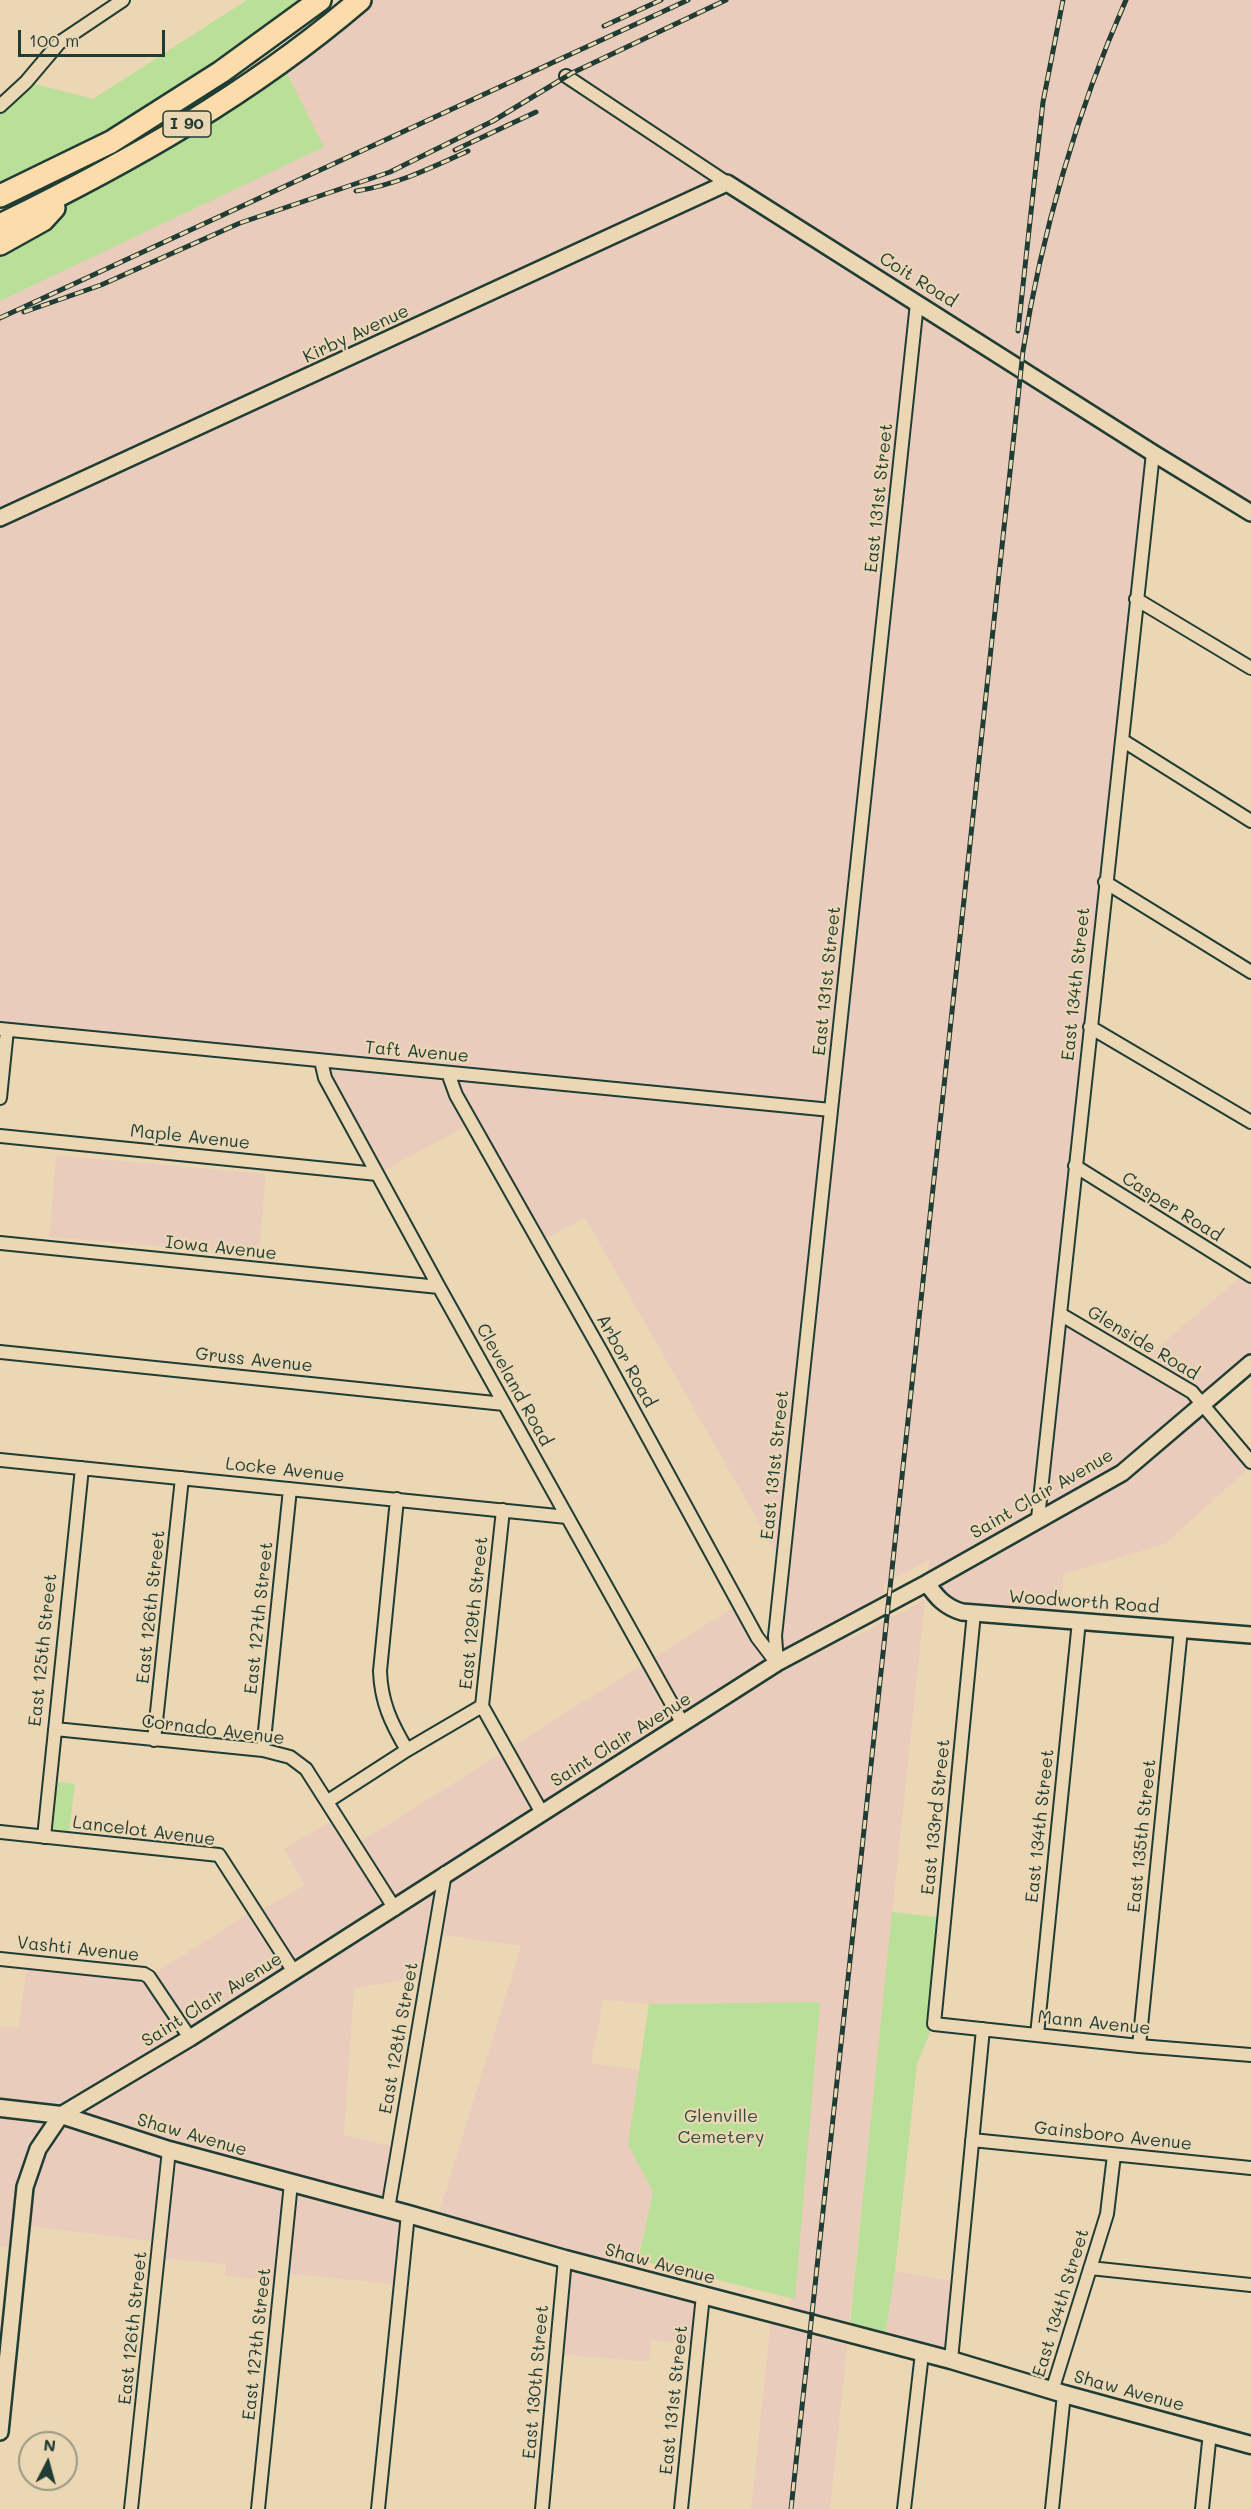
<!DOCTYPE html>
<style>
body{margin:0}
#map{position:relative;width:1251px;height:2509px;overflow:hidden;background:#ecd7b5;font-family:Mali,sans-serif}
canvas{display:block}
.north{position:absolute;left:18px;top:2431px;width:60px;height:60px;box-sizing:border-box;background:#ecd7b5;border:2px solid #9a9981;border-radius:50%;rotate:6deg;font-size:16px;font-weight:700;line-height:24px;text-align:center;color:#1f3d34}
.north::after{content:'';display:block;margin:auto;width:21px;height:27px;background:#1f3d34;clip-path:polygon(50% 0,100% 100%,50% 72%,0 100%)}
.scale{position:absolute;left:18px;top:30px;width:147px;height:27px;box-sizing:border-box;border:3px solid #1f3d34;border-top:0;padding-left:8px;font-size:18px;line-height:21px;white-space:nowrap;color:#1f3d34;-webkit-text-stroke:4px #ecd7b5;paint-order:stroke}
</style>
<div id="map">
<canvas width="1251" height="2509"></canvas>
<div class="north">N</div>
<div class="scale">100 m</div>
</div>
<script>
const ctx = document.querySelector('canvas').getContext('2d');
ctx.lineJoin = 'round';
function fillPath(path, color) { ctx.fillStyle = color; ctx.fill(path, 'evenodd'); }
function strokePath(path, color, width, dash) { ctx.strokeStyle = color; ctx.lineWidth = width; ctx.lineCap = dash ? 'butt' : 'round'; ctx.setLineDash(dash || []); ctx.stroke(path); }
function write(font, color, halo, rows, align = 'center') {
  ctx.font = font + ' Mali,sans-serif'; ctx.lineWidth = 4.5; ctx.setLineDash([]); ctx.textBaseline = 'middle'; ctx.strokeStyle = halo; ctx.fillStyle = color; for (const [text, x, y, turn = 0] of rows) {
    ctx.save(); ctx.translate(x, y); ctx.rotate((+turn || 0) * Math.PI / 180); ctx.textAlign = isNaN(turn) ? turn : align; if (halo) ctx.strokeText(text, 0, 0); ctx.fillText(text, 0, 0); ctx.restore();
  }
}
fillPath(new Path2D(`
 M 360,0 L 1251,0 L 1251,513 L 1153,454 L 1060,1314 L 1142,1361 L 1251,1268 L 1251,1363 L 1203,1403 L 1251,1466 L 1165,1544 L 1063,1574 L 1061,1620 L 962,1612 L 927,1583 L 929,1560 L 884,1584 L 882,1608 L 846,1626 L 848,1640 L 925,1600 L 849,2326 L 789,2310 L 819,2002 L 649,2004 L 604,2000 L 591,2063 L 639,2070 L 628,2144 L 653,2192 L 633,2277 L 703,2295 L 698,2345 L 651,2340 L 649,2362 L 557,2354 L 565,2259 L 436,2222 L 521,1946 L 435,1934 L 428,1975 L 354,1989 L 344,2135 L 399,2148 L 388,2209 L 408,2214 L 401,2285 L 283,2273 L 281,2282 L 225,2276 L 226,2264 L 158,2258 L 160,2242 L 21,2225 L 18,2248 L 0,2246 L 0,2026 L 18,2028 L 28,1962 L 149,1977 L 253,1910 L 256,1913 L 305,1885 L 284,1849 L 338,1817 L 355,1845 L 739,1604 L 776,1662 L 783,1565 L 585,1218 L 539,1242 L 472,1123 L 377,1174 L 321,1061 L 0,1029 L 0,301 L 323,147 L 281,61 Z
 M 56,1155 L 266,1174 L 259,1255 L 49,1237 Z
 M 895,2271 L 958,2282 L 951,2360 L 884,2343 Z
 M 771,2319 L 848,2339 L 830,2509 L 751,2509 Z`), '#eaccbc');
fillPath(new Path2D(`
 M 247,0 L 320,0 L 221,72 L 0,196 L 0,106 L 26,82 L 93,99 Z
 M 281,61 L 324,147 L 0,301 L 0,244 L 69,191 Z
 M 58,1782 L 75,1784 L 69,1831 L 53,1829 Z
 M 892,1912 L 945,1918 L 934,2024 L 917,2063 L 895,2271 L 884,2343 L 849,2333 Z
 M 820,2002 L 795,2299 L 638,2260 L 653,2192 L 628,2144 L 649,2004 Z`), '#badf99');
const minor = new Path2D(`
 M 566,76 L 727,183
 M 0,106 L 26,82 L 59,43 L 123,0
 M 1136,599 L 1251,668
 M 1122,740 L 1251,821
 M 1105,882 L 1251,972
 M 1090,1027 L 1251,1122
 M 0,1029 L 831,1110
 M 321,1061 L 325,1078 L 439,1287 L 683,1724
 M 448,1073 L 456,1095 L 602,1353 L 757,1637 L 776,1662
 M 0,1098 L 7,1030
 M 0,1136 L 377,1174
 M 1075,1166 L 1251,1276
 M 0,1243 L 439,1287
 M 1060,1314 L 1192,1392 L 1251,1462
 M 0,1352 L 504,1404
 M 0,1460 L 567,1517
 M 397,1499 L 380,1671 C 381,1702 391,1723 407,1750
 M 503,1510 L 482,1706 L 542,1813
 M 1038,1518 L 1153,453
 M 974,1613 L 934,2024 L 1139,2046 L 1251,2055
 M 777,1663 L 775,1636 L 917,303
 M 55,1729 L 263,1750 L 290,1757 L 306,1769 L 395,1909
 M 154,1740 L 182,1478
 M 263,1750 L 290,1489
 M 328,1801 L 407,1750 L 482,1706
 M 0,1832 L 219,1855 L 294,1972
 M 44,1837 L 82,1468
 M 0,1959 L 144,1974 L 149,1977 L 190,2038
 M 1037,2035 L 1079,1621
 M 1139,2046 L 1181,1629
 M 972,2140 L 1251,2168
 M 388,2209 L 445,1873
 M 1090,2268 L 1251,2285
 M 951,2360 L 983,2029
 M 1052,2391 L 1107,2214 L 1114,2155
 M 131,2509 L 169,2150
 M 258,2509 L 291,2183
 M 378,2509 L 408,2214
 M 542,2509 L 565,2259
 M 681,2509 L 703,2295
 M 904,2509 L 922,2353
 M 1052,2509 L 1064,2394
 M 1202,2509 L 1210,2432`);
const tertiary = new Path2D(`
 M 0,518 L 727,183 L 1153,453 L 1251,513
 M 927,1583 C 936,1597 945,1607 962,1612 L 1251,1635
 M 0,2432 L 25,2187 L 38,2149 L 61,2115 L 190,2038 L 777,1663 L 927,1583 L 1122,1473 L 1251,1363`);
const secondary = new Path2D(`
 M 0,2108 L 61,2115 L 169,2150 L 408,2214 L 565,2259 L 951,2360 L 1064,2394 L 1251,2445`);
const motorway = new Path2D(`
 M 0,196 L 111,142 L 221,72 L 320,0
 M 0,225 C 129,162 250,94 360,0
 M 0,244 L 43,220 L 54,208`);
strokePath(minor, '#1f3d34', 16);
strokePath(tertiary, '#1f3d34', 20);
strokePath(secondary, '#1f3d34', 21);
strokePath(motorway, '#1f3d34', 26);
strokePath(minor, '#ecd7b5', 12);
strokePath(tertiary, '#ecd7b5', 15);
strokePath(secondary, '#ecd7b5', 16);
strokePath(motorway, '#fddcac', 21);
const rail = new Path2D(`
 M 604,26 L 661,0
 M 455,150 L 536,112
 M 356,191 C 396,185 431,168 468,151
 M 24,312 L 101,285 L 240,223 L 390,172 L 493,121 L 572,73 L 726,0
 M 0,318 L 688,0
 M 1018,331 L 1043,102 L 1063,0
 M 791,2509 L 1023,351 C 1041,235 1078,108 1126,0`);
strokePath(rail, '#1f3d34', 5);
strokePath(rail, '#ecd7b5', 3, [9]);
for (const [x, y, w] of [
 [187,124,48]
]) { const box = new Path2D(); box.roundRect(x - w / 2, y - 13, w, 26, 4.5); ctx.fillStyle = '#ecd7b5'; ctx.fill(box); strokePath(box, '#1f3d34', 1.5); }
write('bold 16px', '#1f3d34', null, [
 ["I 90",187,124]
]);
write('18px', '#1f3d34', '#ecd7b5', [
 ["Coit Road",918,280,32],
 ["Kirby Avenue",356,334,-25],
 ["East 131st Street",879,498,-84],
 ["East 131st Street",827,981,-84],
 ["East 134th Street",1076,984,-84],
 ["Taft Avenue",417,1052,5],
 ["Maple Avenue",190,1137,6],
 ["Casper Road",1172,1207,32],
 ["Iowa Avenue",221,1248,6],
 ["Glenside Road",1143,1343,31],
 ["Gruss Avenue",254,1360,6],
 ["Arbor Road",626,1361,61],
 ["Cleveland Road",514,1385,61],
 ["East 131st Street",775,1465,-84],
 ["Locke Avenue",285,1470,6],
 ["Saint Clair Avenue",1042,1494,-30],
 ["Woodworth Road",1084,1602,4],
 ["East 126th Street",151,1607,-84],
 ["East 129th Street",474,1613,-84],
 ["East 127th Street",259,1618,-84],
 ["East 125th Street",43,1650,-84],
 ["Cornado Avenue",213,1730,7],
 ["Saint Clair Avenue",621,1740,-32],
 ["East 133rd Street",936,1817,-84],
 ["East 134th Street",1040,1826,-84],
 ["Lancelot Avenue",144,1831,7],
 ["East 135th Street",1142,1836,-84],
 ["Vashti Avenue",78,1949,6],
 ["Saint Clair Avenue",212,2000,-32],
 ["Mann Avenue",1094,2023,6],
 ["East 128th Street",399,2038,-80],
 ["Shaw Avenue",192,2135,16],
 ["Gainsboro Avenue",1113,2136,6],
 ["Shaw Avenue",660,2264,15],
 ["East 134th Street",1061,2303,-73],
 ["East 126th Street",133,2328,-84],
 ["East 127th Street",257,2344,-84],
 ["East 130th Street",536,2382,-85],
 ["Shaw Avenue",1129,2391,15],
 ["East 131st Street",674,2400,-84]
]);
write('18px', '#2e4d3e', '#ecd7b5', [
 ["Glenville",721,2116],
 ["Cemetery",721,2137]
]);
</script>
